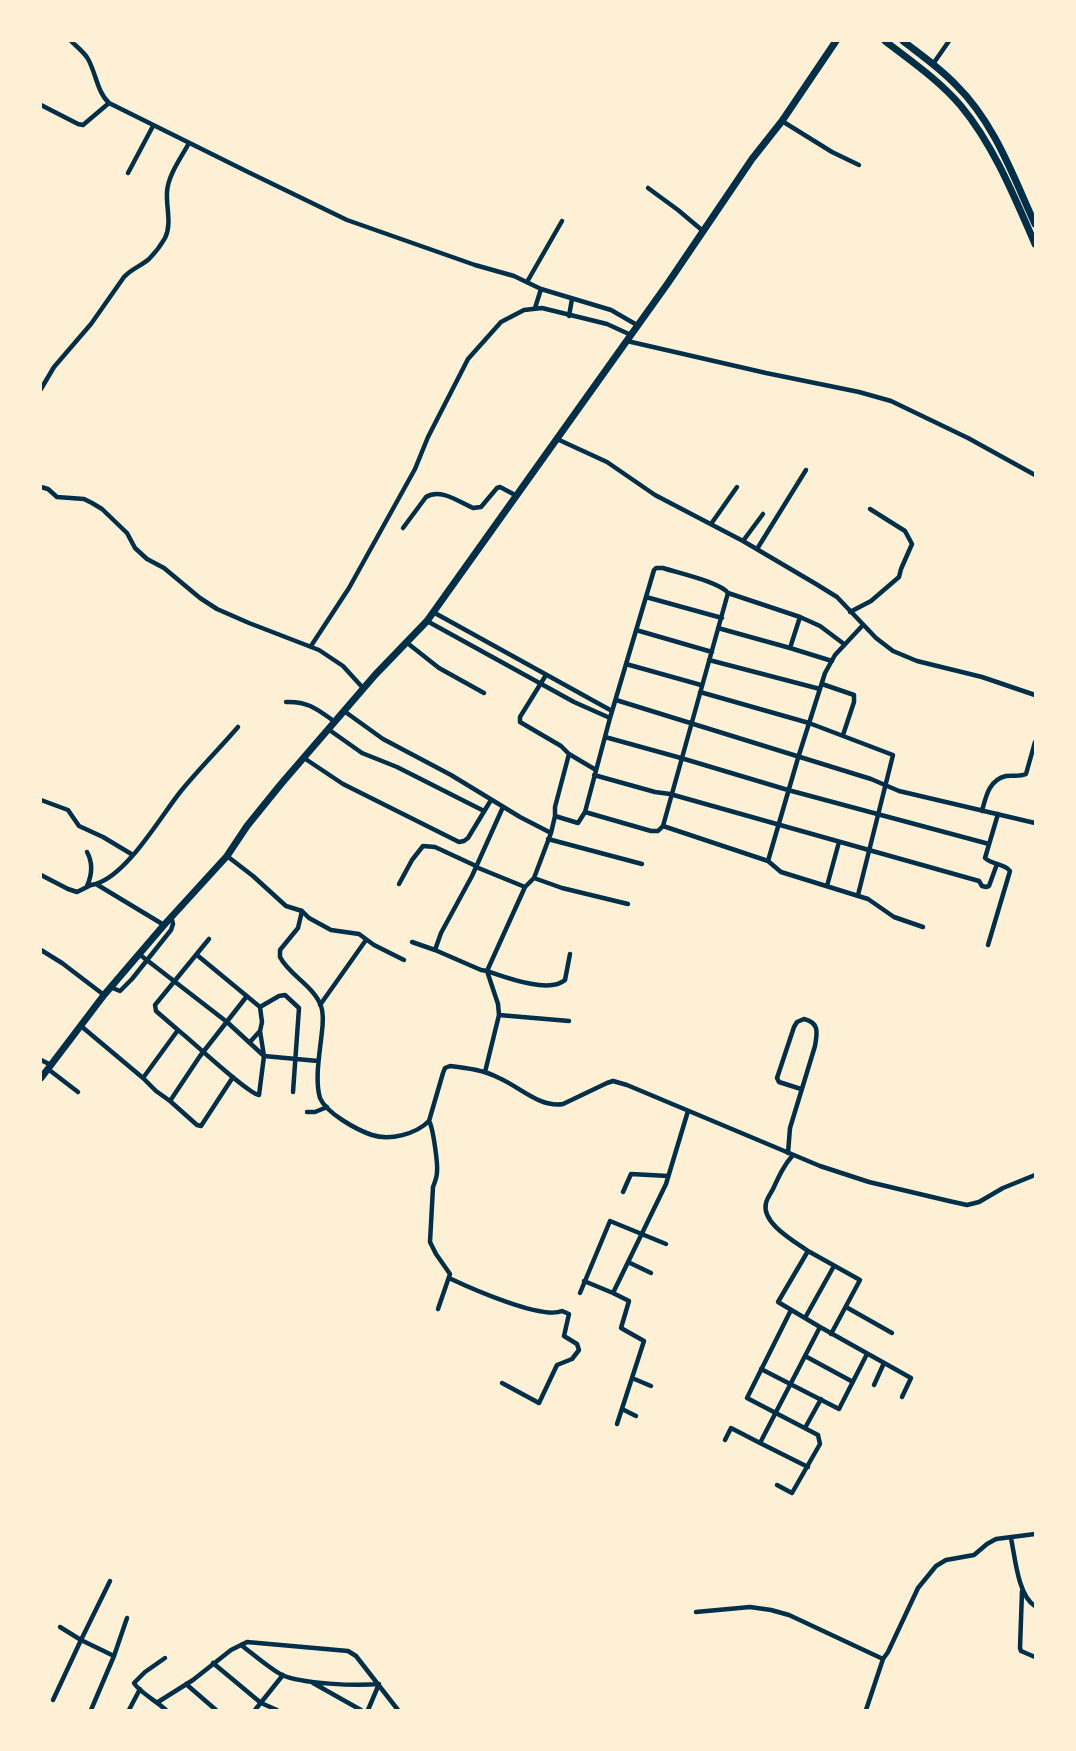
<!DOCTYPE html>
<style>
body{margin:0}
#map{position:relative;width:1076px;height:1751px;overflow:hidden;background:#fdf0d5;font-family:Raleway,sans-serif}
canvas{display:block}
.frame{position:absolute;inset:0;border:42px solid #fdf0d5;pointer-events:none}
</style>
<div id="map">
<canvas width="1076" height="1751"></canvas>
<div class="frame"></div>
</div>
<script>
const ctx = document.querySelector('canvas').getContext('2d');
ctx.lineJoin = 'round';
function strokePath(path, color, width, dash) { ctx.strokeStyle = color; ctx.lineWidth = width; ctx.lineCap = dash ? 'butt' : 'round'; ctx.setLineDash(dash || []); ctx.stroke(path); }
strokePath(new Path2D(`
 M 71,41 C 77,47 84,52 88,59 C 96,73 97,92 109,103 L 248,172 L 347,220 L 475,265 L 514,276 L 541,289 L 611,310 L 637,325
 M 933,64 L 949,41
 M 41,105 L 78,124 L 83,125 L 109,103
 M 782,121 L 832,152 L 859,165
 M 128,173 L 153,126
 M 648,188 L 678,210 L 703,231
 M 527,282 L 562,221
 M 535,308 L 541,289
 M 569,316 L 572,299
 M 627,341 L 766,373 L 859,392 L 891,401 L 968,438 L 1035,475
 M 41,389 L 54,367 L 91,324 L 124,277 C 131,269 141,266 149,259 C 154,254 161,245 165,238 C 172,224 166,207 167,192 C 168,175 181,158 189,143
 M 557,439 L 607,462 L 655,495 L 743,541 L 816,584 L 837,597 L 876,638 L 893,651 L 917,661 L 982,677 L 1035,695
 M 41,487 L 48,489 L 57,497 L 84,499 L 92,503 L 102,509 L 127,533 L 135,548 L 147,559 L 164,568 L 200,598 L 217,609 L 249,623 L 319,650 L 343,666 L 363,688
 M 711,524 L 737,487
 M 403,528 L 426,497 C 441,488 459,502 473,508 L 481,507 L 497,488 L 500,487 L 517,496
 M 743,541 L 763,514
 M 757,549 L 806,470
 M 646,597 L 722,618
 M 433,612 L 612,711
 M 850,612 L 871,601 L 899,577 L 901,569 L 912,544 L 905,531 L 870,509
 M 800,617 L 820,626 L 844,644
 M 427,621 L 574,702 L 610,718
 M 636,630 L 712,652
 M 406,642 L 439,668 L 484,693
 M 311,646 L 349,588 L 415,469 L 428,437 L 468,359 L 501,322 L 524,310 L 542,308 L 607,324 L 631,335
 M 790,648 L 832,661
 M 709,660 L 820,689
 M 626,664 L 701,685
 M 546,675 L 520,717 L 520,722 L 561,746 L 569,754 L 596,770
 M 822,684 L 854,695 L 854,702 L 843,735
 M 700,692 L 809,723 L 893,755 L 858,895
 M 616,700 L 871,779 L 899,791 L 1035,823
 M 286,702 C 308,701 317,709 335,722
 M 344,711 L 383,739 L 451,775 L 520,817 L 551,833 L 534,878 L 562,888 L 628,904
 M 328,729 L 362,753 L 397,767 L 484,811
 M 605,737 L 681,758 L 788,790 L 989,844
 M 304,758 L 343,784 L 459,842 L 464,841 L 468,838 L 491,800
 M 594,775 L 655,792 L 670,794 L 979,881 L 982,886 L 986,887 L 989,886 L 997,864
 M 41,800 L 68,810 L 79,826 L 103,837 L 133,855
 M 503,807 L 472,876 L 441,933 L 435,950 L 481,970 L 487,971 L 525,887 L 534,878
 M 982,811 C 986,796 989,780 1006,776 C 1012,775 1020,777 1026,774 L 1035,742
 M 585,812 L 651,831 L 658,831 L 663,826 L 728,593
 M 555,816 L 578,823 L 585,812 L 610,718 L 654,570 L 656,568 L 663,568 C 678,573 720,582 728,593 L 800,617 L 790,648 L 718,628
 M 663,826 L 768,861 L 781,872 L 868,899 L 894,917 L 923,927
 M 551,833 L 555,816 L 555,807 L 569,754
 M 548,839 L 642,864
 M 87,852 C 93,863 92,875 87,886
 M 227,856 L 253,876 L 286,906 L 302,911 L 298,928 L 280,950 L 280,957 C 289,975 314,986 321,1006 C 325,1016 322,1030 321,1040 C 319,1057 315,1082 320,1098 C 326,1113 357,1130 372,1135 C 390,1141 416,1134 429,1121 L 443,1073 L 445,1068 L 450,1066 C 467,1068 484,1070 499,1078 C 520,1087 540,1108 563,1104 L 607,1083 L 613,1081 L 627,1085 L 820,1166 L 869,1182 L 949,1201 L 967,1205 L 979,1202 L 1003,1188 L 1035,1175
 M 768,861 L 798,758 L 825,673 L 835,655 L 863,625
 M 476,867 L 525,887
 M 41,875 L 68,889 L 77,892 L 91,885 L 96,884 L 164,925
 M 96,884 C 128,874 160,817 181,791 C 199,769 219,749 238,727
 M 399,884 L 412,860 L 423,846 L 435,847 L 476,866
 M 827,886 L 839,842
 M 302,911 L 309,918 L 331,930 L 359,934 L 374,945 L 404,960
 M 209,939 L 155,1005 L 156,1011 L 178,1030 L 143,1078 L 156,1091 L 170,1101 L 200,1056 L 247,996
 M 412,942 L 435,950
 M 988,945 L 1010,871 C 1004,863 992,865 985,858 L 998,814
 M 41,950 L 62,963 L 104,995
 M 139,954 L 227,1022 L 264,1056 L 318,1061
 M 487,971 C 505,977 549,994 565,980 L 570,954
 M 110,987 L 120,991 L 132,979 L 171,930 L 173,924 L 171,916
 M 320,1005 L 366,940
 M 260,1007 L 279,996 L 285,995 L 299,1008 L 293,1092
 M 499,1015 L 569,1021
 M 81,1026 L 143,1078
 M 178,1030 C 191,1040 248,1094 259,1095 L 264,1056 L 260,1031 L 262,1022 L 260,1007 L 197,955
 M 250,1042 L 260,1031
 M 41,1060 L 51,1065
 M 48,1069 L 78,1092
 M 485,1072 L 499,1015 L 498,1004 L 487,971
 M 170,1101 L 197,1125 L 201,1126 L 233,1077
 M 307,1112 L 315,1112 L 327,1107
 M 429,1121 C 433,1127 438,1164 437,1172 C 437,1177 435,1182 433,1187 L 430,1242 L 436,1254 L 450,1274 L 438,1309
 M 788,1153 L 790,1128 L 815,1046 C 817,1033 820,1023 804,1019 L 797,1022 L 794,1027 L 777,1078 L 779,1082 L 801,1089
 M 623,1192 L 631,1174 L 668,1176
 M 808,1251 L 860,1280 L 831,1334
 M 628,1262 L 651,1273
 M 449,1278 C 470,1288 542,1320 562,1311 L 569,1314 L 564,1336 L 577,1344 L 579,1350 L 572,1359 L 557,1365 L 539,1403 L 502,1383
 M 584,1281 L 613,1293
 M 580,1293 L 610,1221 L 666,1244
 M 846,1307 L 892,1333
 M 805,1318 L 834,1266
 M 820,1327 L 911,1378 L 902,1397
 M 805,1356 L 853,1382
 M 761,1369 L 839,1409 L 867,1354
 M 632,1378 L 651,1386
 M 874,1385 L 884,1363
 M 622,1409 L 636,1416
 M 617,1424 L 644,1341 L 621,1328 L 629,1301 L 613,1293 L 666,1184 L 688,1111
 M 805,1428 L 821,1399
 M 725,1440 L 731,1428 L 760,1443 L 820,1327 L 778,1302 L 808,1251 C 794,1241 761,1223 766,1203 C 767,1198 771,1193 773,1189 C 779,1176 784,1165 793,1155
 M 760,1443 L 808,1467
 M 777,1485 L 792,1493 L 820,1444 L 818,1435 L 747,1398 L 791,1310
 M 1011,1538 C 1015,1557 1018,1596 1035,1606
 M 1022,1591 L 1020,1648 L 1021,1651 L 1035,1657
 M 696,1612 L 750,1607 L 771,1610 L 789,1615 L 883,1659
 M 60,1627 L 81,1640 L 110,1581
 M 241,1645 C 253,1654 270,1669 282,1675 C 302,1684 356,1686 379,1684 L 368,1710
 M 114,1656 L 127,1618
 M 165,1658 L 145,1672 L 134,1683 C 139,1692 158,1702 166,1710
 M 213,1663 L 261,1703 L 277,1710
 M 313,1683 L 361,1710
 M 186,1684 L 216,1710
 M 53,1700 L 81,1640 L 114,1656 L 91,1710
 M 158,1702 L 193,1680 L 231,1650 L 247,1642 L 348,1651 L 356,1656 L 398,1710
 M 129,1710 L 140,1689
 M 255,1710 L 283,1675
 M 866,1710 L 883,1659 L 888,1652 L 918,1588 L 936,1566 L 946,1560 L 974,1555 L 987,1544 L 996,1539 L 1035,1534`), '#003049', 4.5);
strokePath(new Path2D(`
 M 885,41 C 911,61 940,81 961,106 C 994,146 1014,196 1035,244
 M 903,41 C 921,55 940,68 956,85 C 994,122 1013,176 1035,224
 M 41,1078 L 104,995 L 164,925 L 227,856 L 247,826 L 281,784 L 375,675 L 427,621 L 668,283 L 752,159 L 782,121 L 836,41`), '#003049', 7);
</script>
